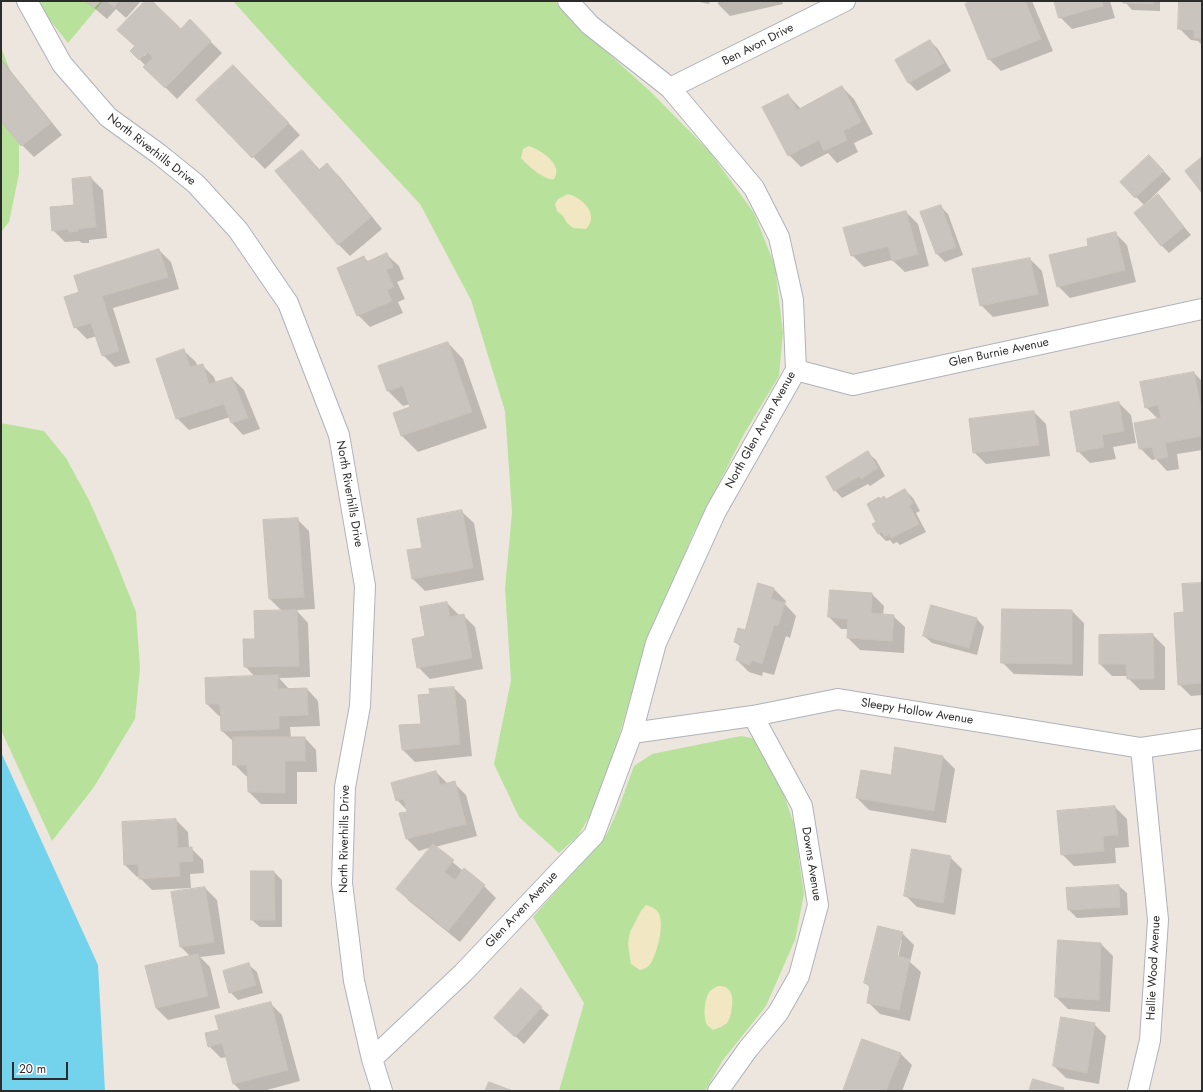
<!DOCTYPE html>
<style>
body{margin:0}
#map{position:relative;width:1203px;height:1092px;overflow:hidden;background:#ede6de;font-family:Jost,sans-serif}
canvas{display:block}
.frame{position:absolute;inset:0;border:2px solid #2c2c2c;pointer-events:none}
.scale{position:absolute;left:12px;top:1062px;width:56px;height:18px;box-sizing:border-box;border:2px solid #2c2c2c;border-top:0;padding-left:5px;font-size:12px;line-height:14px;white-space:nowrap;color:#2c2c2c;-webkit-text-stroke:3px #fff;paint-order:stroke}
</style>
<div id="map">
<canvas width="1203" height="1092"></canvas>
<div class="frame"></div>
<div class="scale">20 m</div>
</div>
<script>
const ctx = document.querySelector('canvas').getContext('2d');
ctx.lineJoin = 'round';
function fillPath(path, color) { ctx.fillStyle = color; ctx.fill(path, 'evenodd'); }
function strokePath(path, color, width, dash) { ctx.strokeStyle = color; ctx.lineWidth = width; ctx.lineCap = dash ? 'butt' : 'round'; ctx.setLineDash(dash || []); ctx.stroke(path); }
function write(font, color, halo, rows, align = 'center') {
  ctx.font = font + ' Jost,sans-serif'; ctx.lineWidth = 4; ctx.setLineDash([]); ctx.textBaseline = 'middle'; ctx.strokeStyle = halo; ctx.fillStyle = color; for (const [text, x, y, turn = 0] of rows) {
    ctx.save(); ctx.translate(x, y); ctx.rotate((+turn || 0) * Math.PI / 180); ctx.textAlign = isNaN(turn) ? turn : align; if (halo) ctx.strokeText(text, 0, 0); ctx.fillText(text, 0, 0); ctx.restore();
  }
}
fillPath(new Path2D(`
 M 40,1 L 103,1 L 68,43 L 44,13 Z
 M 233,1 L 555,1 L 590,37 L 651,92 L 710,152 L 754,213 L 775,266 L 783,333 L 779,376 L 744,434 L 692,536 L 642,659 L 606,780 L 595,807 L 578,836 L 559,853 L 519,817 L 494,764 L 511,680 L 505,589 L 512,512 L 505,411 L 471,300 L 420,204 L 295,70 Z
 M 1,47 L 11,73 L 19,124 L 19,174 L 9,222 L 1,232 Z
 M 1,423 L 44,431 L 66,458 L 89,500 L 113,554 L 136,612 L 140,669 L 135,719 L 94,787 L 52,841 L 1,730 Z
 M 741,736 L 757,739 L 780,783 L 794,824 L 804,894 L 795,940 L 766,1006 L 723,1060 L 705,1091 L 559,1091 L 584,1003 L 533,917 L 607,834 L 619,807 L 634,766 L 652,754 Z`), '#b8e29c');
fillPath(new Path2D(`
 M 529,146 C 541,150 564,165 554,179 C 545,181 527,165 521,158 L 523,149 Z
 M 568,194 C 583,198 600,215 586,229 L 573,228 L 567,223 L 563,216 L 557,211 L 555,204 L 558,199 Z
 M 646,905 C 649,906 653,907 655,909 C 667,917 658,950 652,961 C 650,966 645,969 640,970 L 631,964 L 628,944 L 630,932 L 641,911 Z
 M 718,986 C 722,986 726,986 729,990 C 735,996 732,1017 727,1023 C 724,1026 718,1028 713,1030 L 707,1025 C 703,1017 704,998 710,991 C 712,989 715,987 718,986 Z`), '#f1e7c2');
fillPath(new Path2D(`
 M 1,752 L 98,965 L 105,1091 L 1,1091 Z`), '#74d3ec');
fillPath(new Path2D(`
 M 86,1 L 141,1 L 126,18 L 116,9 L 107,19 Z
 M 147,1 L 151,1 L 181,30 L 190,21 L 222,53 L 177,99 L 145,67 L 146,66 L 131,51 L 135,46 L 118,30 ZM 151,49 L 144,56 L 143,55 Z
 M 695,1 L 710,1 L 709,4 Z
 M 718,1 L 782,1 L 783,4 L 730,16 L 718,4 Z
 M 975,1 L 1032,1 L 1053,51 L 1001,71 L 989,59 Z
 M 1055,1 L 1110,1 L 1115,18 L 1072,29 L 1060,17 Z
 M 1124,1 L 1160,1 L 1160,11 L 1132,10 Z
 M 1180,1 L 1202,1 L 1202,45 L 1198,41 L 1191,40 L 1179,28 Z
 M 930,41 L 938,49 L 951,71 L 917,91 L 909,83 L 897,61 Z
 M 1,59 L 62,135 L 34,157 L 22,145 L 1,119 Z
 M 245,78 L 300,135 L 265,169 L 197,100 Z
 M 842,87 L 854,99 L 873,134 L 854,143 L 858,152 L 837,163 L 828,153 L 801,167 L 789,155 L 763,108 L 788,95 L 801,109 Z
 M 302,151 L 320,170 L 327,165 L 339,176 L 382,229 L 350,256 L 338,244 Z
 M 1157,164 L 1171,179 L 1144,205 L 1136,197 Z
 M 91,178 L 103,190 L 107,238 L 89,240 L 89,243 L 82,243 L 79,241 L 65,242 L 53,230 L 75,205 Z
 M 1158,196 L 1191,235 L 1169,253 L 1161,245 Z
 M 940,206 L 948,214 L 963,255 L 945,262 L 937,254 L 922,213 Z
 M 906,212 L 918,224 L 929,266 L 905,272 L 892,260 L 864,267 L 852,255 Z
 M 1115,233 L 1127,245 L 1136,282 L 1070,298 L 1058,286 L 1090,247 Z
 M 159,250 L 171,262 L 179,289 L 113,308 L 130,363 L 115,367 L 103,355 L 97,336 L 87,339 L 75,327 L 81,293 Z
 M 387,255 L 399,266 L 404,279 L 397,282 L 405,299 L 398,302 L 403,313 L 370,327 L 358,315 L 363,257 L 369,262 Z
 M 1030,259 L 1042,271 L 1049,306 L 993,317 L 981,305 Z
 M 448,343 L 463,359 L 487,428 L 418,452 L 402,436 L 394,414 L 412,408 L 410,404 L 403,406 L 387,390 Z
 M 184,351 L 196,362 L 197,366 L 202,365 L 214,377 L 216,383 L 232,378 L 244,390 L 260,429 L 243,435 L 232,423 L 230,417 L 189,430 L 177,418 Z
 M 1194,373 L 1202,381 L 1202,450 L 1177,454 L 1179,469 L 1167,471 L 1156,459 L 1152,460 L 1140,448 L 1159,420 L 1146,407 Z
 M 1119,403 L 1131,415 L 1136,443 L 1113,447 L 1116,459 L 1090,463 L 1078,451 Z
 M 1034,412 L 1046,424 L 1050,456 L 986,464 L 974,452 Z
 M 868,453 L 876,460 L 885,476 L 870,486 L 868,484 L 842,498 L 835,490 Z
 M 905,490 L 913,498 L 920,511 L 916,513 L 926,532 L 900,545 L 897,542 L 893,544 L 890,540 L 886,541 L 879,534 L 877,522 L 880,500 L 886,500 Z
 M 462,512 L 474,523 L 484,580 L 425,591 L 413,579 L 408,551 L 423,548 Z
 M 297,519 L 309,531 L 315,609 L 296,610 L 308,623 L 310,677 L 279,678 L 289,689 L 307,689 L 318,701 L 320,726 L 290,727 L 291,738 L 305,738 L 316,750 L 317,772 L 297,772 L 297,804 L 261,804 L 249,792 L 249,776 L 246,776 L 234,764 L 234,742 L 222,731 L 222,716 L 219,716 L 207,704 L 206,679 L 255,677 L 245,666 L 256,640 L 282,611 L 270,599 Z
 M 1202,584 L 1202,695 L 1191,696 L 1179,684 L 1185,613 Z
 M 758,585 L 774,589 L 786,601 L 785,604 L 796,616 L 790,638 L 786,636 L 774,675 L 763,672 L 762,676 L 749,672 L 737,660 L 741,647 L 735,642 L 745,631 Z
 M 872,594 L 884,606 L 883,615 L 893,616 L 905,627 L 904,653 L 860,650 L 848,638 L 848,629 L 841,629 L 829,617 Z
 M 447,603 L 459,615 L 463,615 L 475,627 L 483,669 L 430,679 L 418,667 L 427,637 Z
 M 1003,610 L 1072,611 L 1084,623 L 1083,676 L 1014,674 L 1002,662 Z
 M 977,619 L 984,627 L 977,655 L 932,643 L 924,636 Z
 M 1153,635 L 1165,647 L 1165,690 L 1140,690 L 1128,678 L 1128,676 L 1112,676 L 1100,664 Z
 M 454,688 L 466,700 L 472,756 L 415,762 L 403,750 L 422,724 L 431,695 Z
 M 896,748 L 943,757 L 955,769 L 946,823 L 869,810 L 857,798 L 891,776 Z
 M 436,772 L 448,784 L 454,783 L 466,795 L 477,836 L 435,847 L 463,871 L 484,886 L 496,898 L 460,942 L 409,901 L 398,889 L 431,847 L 419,851 L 407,839 L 409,812 L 397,800 Z
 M 1115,807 L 1127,819 L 1129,847 L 1115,848 L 1116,863 L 1074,866 L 1062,854 Z
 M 176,820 L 188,832 L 189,848 L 191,848 L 203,860 L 204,873 L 190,874 L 191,888 L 152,890 L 140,878 L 140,876 L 137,877 L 125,865 L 123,823 Z
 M 950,857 L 962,869 L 955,915 L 917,907 L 905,895 Z
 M 274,872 L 282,880 L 282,927 L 260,927 L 252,920 Z
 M 1119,886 L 1127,893 L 1128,915 L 1077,918 L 1069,910 Z
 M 205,888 L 217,900 L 225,954 L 200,957 L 210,967 L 220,1008 L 168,1020 L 156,1008 L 191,957 L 180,946 Z
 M 902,933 L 914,945 L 910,962 L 921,972 L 910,1021 L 880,1014 L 868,1002 L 871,988 L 865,983 ZM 900,940 L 902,940 L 897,962 L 895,961 Z
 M 1059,941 L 1101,944 L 1113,956 L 1110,1012 L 1068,1009 L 1056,997 Z
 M 249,965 L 257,972 L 263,993 L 238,1000 L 230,992 Z
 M 270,1003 L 282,1015 L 300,1081 L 263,1091 L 241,1091 L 234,1084 L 227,1057 L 221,1058 L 209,1046 L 220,1031 Z
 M 541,1008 L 549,1015 L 524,1044 L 503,1025 Z
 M 1094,1024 L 1106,1036 L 1099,1084 L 1066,1078 L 1054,1066 Z
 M 900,1053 L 912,1065 L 902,1091 L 844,1091 Z`), '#0003');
const building = new Path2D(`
 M 86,1 L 101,1 L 94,8 Z
 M 107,1 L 119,1 L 114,7 Z
 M 145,1 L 152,1 L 181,29 L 190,19 L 211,41 L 165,88 L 143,67 L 153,58 L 147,52 L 139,60 L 130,51 L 135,46 L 117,30 Z
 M 972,1 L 1025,1 L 1041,39 L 988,60 L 965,4 Z
 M 1054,1 L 1102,1 L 1103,6 L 1059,18 Z
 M 1123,1 L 1153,1 L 1153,4 L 1123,3 Z
 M 1179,1 L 1202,1 L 1202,38 L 1194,38 L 1194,30 L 1178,29 Z
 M 930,40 L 944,63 L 908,83 L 895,60 Z
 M 1,60 L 51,123 L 21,146 L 1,121 Z
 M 233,65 L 289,123 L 252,158 L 196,100 Z
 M 842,86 L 861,122 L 843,131 L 847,140 L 824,151 L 819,140 L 788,156 L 762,107 L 788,94 L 797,110 Z
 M 302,150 L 319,170 L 327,163 L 371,217 L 338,245 L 275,171 Z
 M 1149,155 L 1164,171 L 1135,198 L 1120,182 Z
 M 1202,157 L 1202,193 L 1185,171 Z
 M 91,177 L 96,227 L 78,229 L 78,231 L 69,232 L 68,229 L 52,231 L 50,207 L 74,205 L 72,179 Z
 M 1158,194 L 1184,227 L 1161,246 L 1134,213 Z
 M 941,205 L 956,247 L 936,254 L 920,212 Z
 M 906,211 L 918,254 L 892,261 L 888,246 L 851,256 L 843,228 Z
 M 1116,232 L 1125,270 L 1057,287 L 1049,255 L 1088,246 L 1087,239 Z
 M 159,249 L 168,277 L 102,296 L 119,351 L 102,356 L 91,323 L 74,328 L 64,297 L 79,292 L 74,276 Z
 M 387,253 L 393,267 L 386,270 L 394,287 L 387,290 L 392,301 L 357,316 L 337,268 L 364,256 L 366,262 Z
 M 1030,258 L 1038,294 L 980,306 L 972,269 Z
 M 448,342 L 472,412 L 401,436 L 393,413 L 410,407 L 403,386 L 387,391 L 378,366 Z
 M 184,349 L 190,367 L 203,364 L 209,384 L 232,377 L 248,418 L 231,423 L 224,404 L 176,419 L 156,359 Z
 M 1194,372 L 1202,414 L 1202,436 L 1165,443 L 1168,457 L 1155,459 L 1152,447 L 1139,449 L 1134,423 L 1161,418 L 1158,405 L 1145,408 L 1140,382 Z
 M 1119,402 L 1124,431 L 1102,435 L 1104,447 L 1077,452 L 1070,412 Z
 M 1034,411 L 1039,445 L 973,453 L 969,419 Z
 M 868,451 L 878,468 L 861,479 L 860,476 L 834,491 L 826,477 Z
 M 905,489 L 913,503 L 909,505 L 919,524 L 891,538 L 889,534 L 885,537 L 882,532 L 878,534 L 872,524 L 876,522 L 867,504 L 879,497 L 880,499 L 884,496 L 886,499 Z
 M 462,510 L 473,568 L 412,579 L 407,550 L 422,548 L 417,519 Z
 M 298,518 L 304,597 L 269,599 L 263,520 Z
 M 758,583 L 774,588 L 771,599 L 785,603 L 778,626 L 774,625 L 762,664 L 752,660 L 750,665 L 736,660 L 741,644 L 734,642 L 738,628 L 745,630 Z
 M 1202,583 L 1202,683 L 1178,685 L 1174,613 L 1184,612 L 1182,584 Z
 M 830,590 L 872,593 L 871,613 L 894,615 L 892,641 L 847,638 L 848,619 L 828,617 Z
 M 447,602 L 450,617 L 464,614 L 472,658 L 417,668 L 412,639 L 425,636 L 420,607 Z
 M 931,605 L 977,618 L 969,648 L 923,636 Z
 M 1002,609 L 1072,610 L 1072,664 L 1001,663 Z
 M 297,610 L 299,666 L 244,667 L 243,639 L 255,639 L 254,611 Z
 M 1153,634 L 1154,679 L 1127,679 L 1126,664 L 1099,664 L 1099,635 Z
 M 278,675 L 278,689 L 307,688 L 308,715 L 279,716 L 279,729 L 221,731 L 220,704 L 206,704 L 205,678 Z
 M 454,687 L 460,744 L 402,750 L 399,725 L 421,724 L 418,695 L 430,694 L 429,689 Z
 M 233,737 L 305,737 L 305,761 L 285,761 L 285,793 L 248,792 L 247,765 L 233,765 Z
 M 895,747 L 943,756 L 934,811 L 856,798 L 861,770 L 891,775 Z
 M 436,771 L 440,785 L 455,781 L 466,824 L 406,839 L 399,813 L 407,812 L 404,799 L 396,801 L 391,783 Z
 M 1115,806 L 1118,835 L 1103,836 L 1104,851 L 1061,855 L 1057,811 Z
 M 176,819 L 178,848 L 192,847 L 193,861 L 179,862 L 180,876 L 139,879 L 138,864 L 124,865 L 122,822 Z
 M 433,844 L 454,860 L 444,872 L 455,880 L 464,868 L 485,885 L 448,931 L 396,889 Z
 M 912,849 L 951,856 L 943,903 L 904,896 Z
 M 251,871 L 274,871 L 275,920 L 251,920 Z
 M 1119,885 L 1120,907 L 1068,910 L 1066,888 Z
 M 205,887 L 214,942 L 180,947 L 171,892 Z
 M 878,926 L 903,932 L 897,956 L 910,959 L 899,1010 L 867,1003 L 870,985 L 864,983 Z
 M 1058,940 L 1101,943 L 1099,1000 L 1055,997 Z
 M 198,954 L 208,996 L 156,1008 L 145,966 Z
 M 249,963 L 256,985 L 229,993 L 223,971 Z
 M 521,988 L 542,1007 L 515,1037 L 494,1018 Z
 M 271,1002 L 288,1070 L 233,1084 L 222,1043 L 208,1047 L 205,1033 L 219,1030 L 215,1016 Z
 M 1061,1017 L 1095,1023 L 1087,1073 L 1053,1066 Z
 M 862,1039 L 901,1053 L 886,1091 L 843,1091 Z
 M 1033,1079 L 1064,1088 L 1063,1091 L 1029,1091 Z
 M 489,1082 L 513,1091 L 485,1091 Z`);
fillPath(building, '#c9c4bd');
strokePath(building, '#c9c2b8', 1);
const minor = new Path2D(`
 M 27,1 L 62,64 L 108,117 L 159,154 L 196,184 L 238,230 L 288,303 L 339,435 L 365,586 L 360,706 L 345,787 L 342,883 L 354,981 L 372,1059 L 382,1091
 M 670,88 L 845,1
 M 796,370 L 853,385 L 1202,309
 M 632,733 L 753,716 L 838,699 L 1141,748 L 1202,739
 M 372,1059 L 463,973 L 594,835 L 632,733 L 656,643 L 716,511 L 796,370 L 793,300 L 779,237 L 754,188 L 670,88 L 590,25 L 568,1
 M 718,1091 L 748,1049 L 778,1013 L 799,976 L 818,905 L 802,806 L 753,716
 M 1138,1091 L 1150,1040 L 1158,920 L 1141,748`);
strokePath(minor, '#afb2bc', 22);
strokePath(minor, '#fff', 20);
write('12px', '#2c2c2c', '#fff', [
 ["Ben Avon Drive",758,45,-27],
 ["North Riverhills Drive",151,150,38],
 ["Glen Burnie Avenue",999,353,-12],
 ["North Glen Arven Avenue",761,430,-61],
 ["North Riverhills Drive",349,494,80],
 ["Sleepy Hollow Avenue",917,712,9],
 ["North Riverhills Drive",345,839,-89],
 ["Downs Avenue",811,864,81],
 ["Glen Arven Avenue",522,910,-47],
 ["Hallie Wood Avenue",1154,968,-87]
]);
</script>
